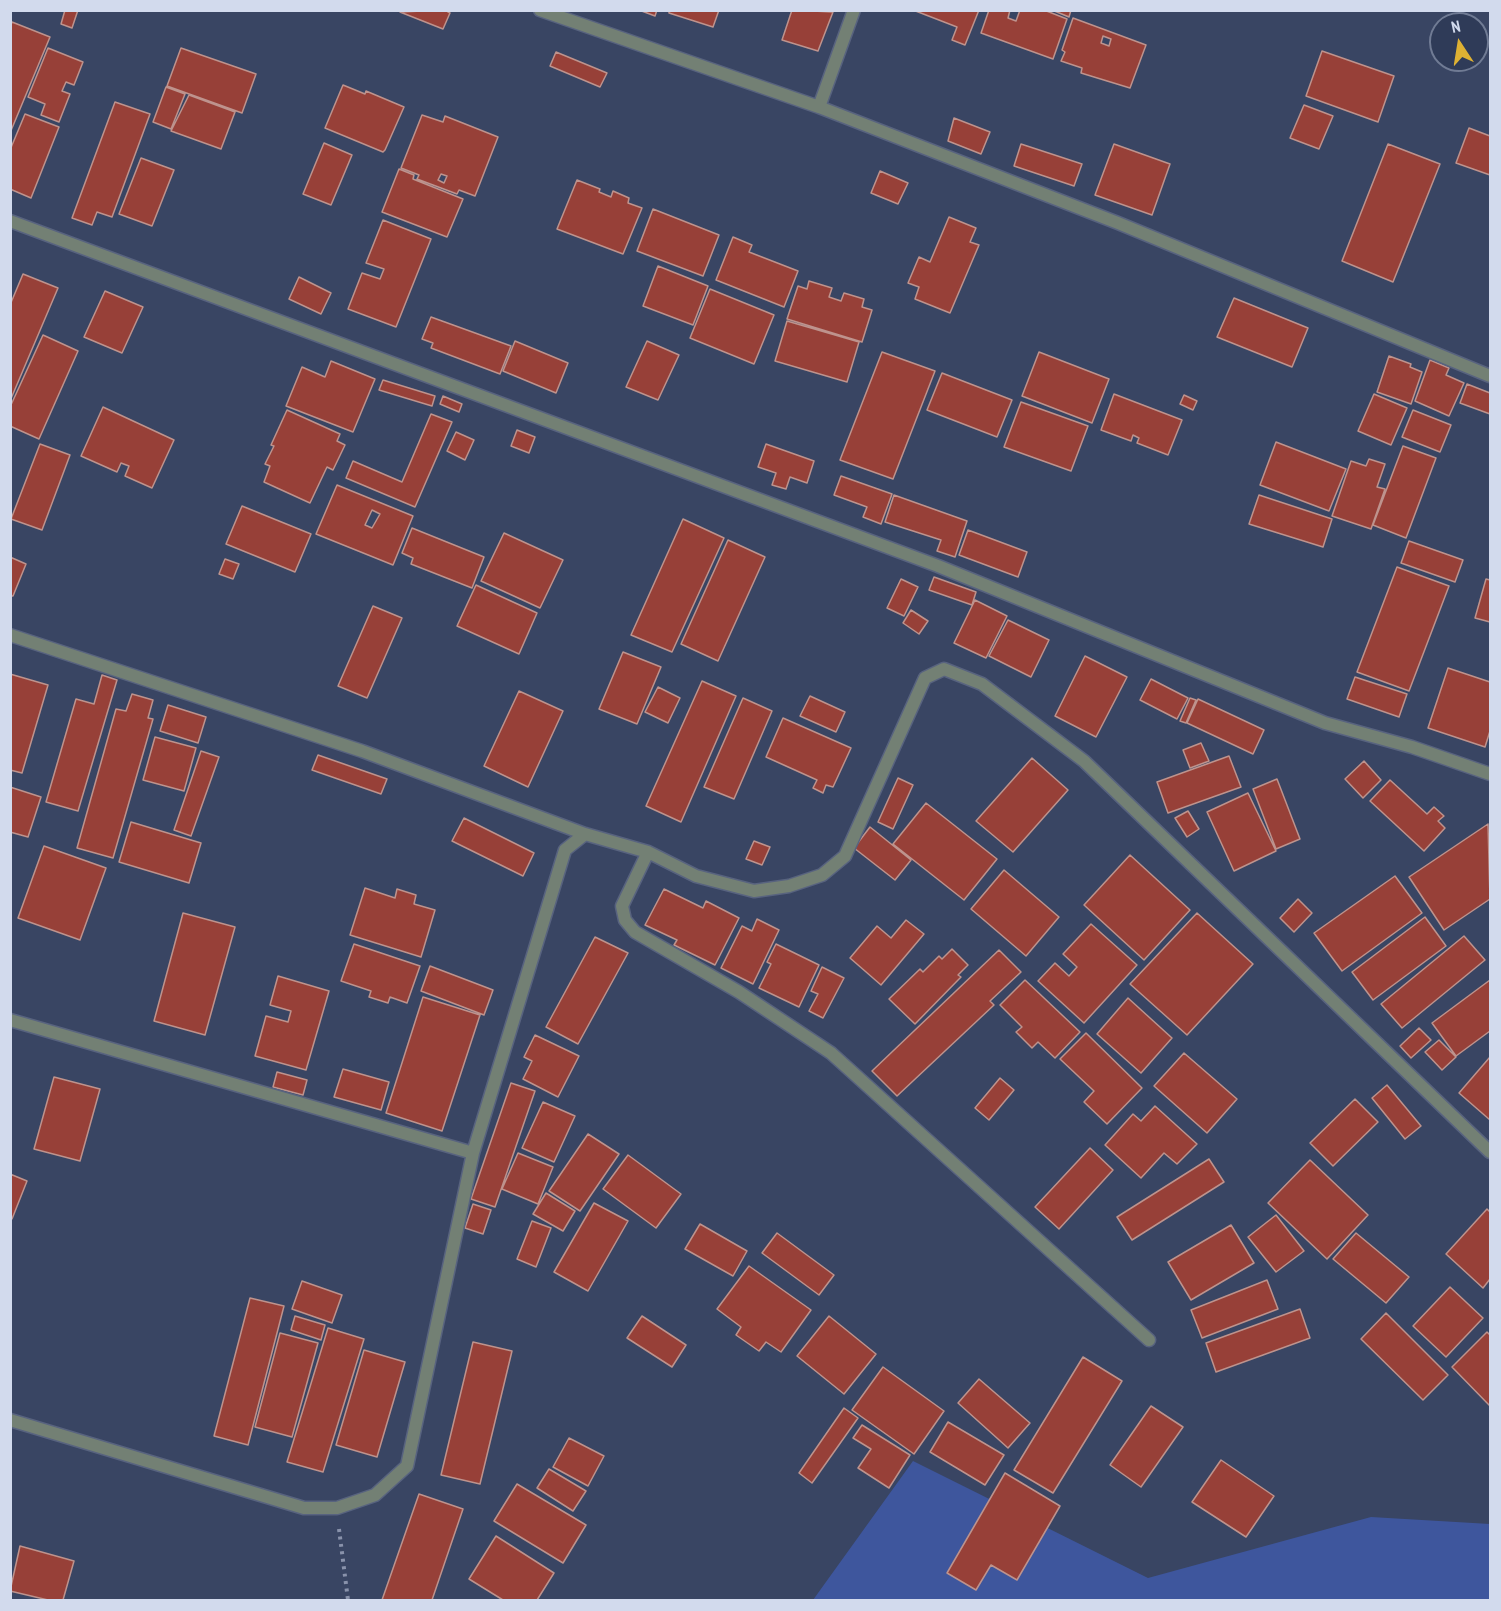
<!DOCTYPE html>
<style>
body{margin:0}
#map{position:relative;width:1501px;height:1611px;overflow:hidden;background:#394563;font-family:"PT Sans Narrow",sans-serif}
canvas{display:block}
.frame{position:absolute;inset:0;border:12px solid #d2daed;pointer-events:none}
.north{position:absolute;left:1429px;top:12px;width:60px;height:60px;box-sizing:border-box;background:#2f3b58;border:2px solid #707b94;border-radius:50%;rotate:348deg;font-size:16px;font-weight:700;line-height:24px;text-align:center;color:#d2daed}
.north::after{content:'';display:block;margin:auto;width:21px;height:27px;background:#deb133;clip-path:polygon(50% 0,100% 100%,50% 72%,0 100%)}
</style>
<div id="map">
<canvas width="1501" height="1611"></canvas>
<div class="frame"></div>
<div class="north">N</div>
</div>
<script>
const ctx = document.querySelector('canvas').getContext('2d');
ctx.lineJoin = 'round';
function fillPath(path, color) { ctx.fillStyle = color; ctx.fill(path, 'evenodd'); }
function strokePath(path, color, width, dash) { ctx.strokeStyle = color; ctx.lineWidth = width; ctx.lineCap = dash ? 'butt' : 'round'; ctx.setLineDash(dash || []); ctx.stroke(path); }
fillPath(new Path2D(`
 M 913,1461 L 1148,1578 L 1371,1517 L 1490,1524 L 1490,1600 L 813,1600 Z`), '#3e569d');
const building = new Path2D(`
 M 65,10 L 78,10 L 72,28 L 61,24 Z
 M 445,10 L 450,13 L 443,29 L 400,12 Z
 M 639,10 L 657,10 L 655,16 Z
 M 669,10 L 719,10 L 713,27 L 669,13 Z
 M 792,10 L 833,12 L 818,51 L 782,40 Z
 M 913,10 L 979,10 L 965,45 L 952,40 L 957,27 Z
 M 989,10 L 1010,10 L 1008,18 L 1016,21 L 1020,10 L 1044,10 L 1067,19 L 1053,59 L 981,33 Z
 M 1052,10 L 1071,10 L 1069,17 Z
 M 1073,18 L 1146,45 L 1130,88 L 1081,73 L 1082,68 L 1061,61 L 1065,52 L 1062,50 ZM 1103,36 L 1111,39 L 1109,46 L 1101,43 Z
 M 12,22 L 50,37 L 10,133 L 10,27 Z
 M 48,48 L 83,62 L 74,85 L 66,82 L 62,91 L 70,94 L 59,122 L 41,115 L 45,104 L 28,97 Z
 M 181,48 L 256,74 L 242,113 L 167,86 Z
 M 1322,51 L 1394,76 L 1378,122 L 1306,96 Z
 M 556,52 L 607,73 L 600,87 L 550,66 Z
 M 343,85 L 365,94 L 366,91 L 404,107 L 385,150 L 383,152 L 325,128 Z
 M 166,87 L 185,94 L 171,129 L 153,122 Z
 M 189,95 L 235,112 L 221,149 L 171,131 Z
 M 115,102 L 150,114 L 112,217 L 97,212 L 92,225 L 72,218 Z
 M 1304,105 L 1333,116 L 1319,149 L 1290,138 Z
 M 25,114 L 59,127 L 31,198 L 10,189 L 10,150 Z
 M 422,115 L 443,122 L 445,116 L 498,137 L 475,196 L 459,190 L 457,194 L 417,179 L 419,175 L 401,168 ZM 441,174 L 447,176 L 444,183 L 438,180 Z
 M 954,118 L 990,132 L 981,154 L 948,141 Z
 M 1469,128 L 1490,136 L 1490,175 L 1456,163 Z
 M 324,143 L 352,155 L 331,205 L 303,194 Z
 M 1021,144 L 1082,164 L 1074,186 L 1014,166 Z
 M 1114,144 L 1170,164 L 1152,215 L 1095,195 Z
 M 1388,144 L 1440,164 L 1393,282 L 1342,261 Z
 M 141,158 L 174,170 L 152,226 L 119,214 Z
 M 399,169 L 414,175 L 413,179 L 463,199 L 447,237 L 382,212 Z
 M 880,171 L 908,183 L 898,204 L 871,193 Z
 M 577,180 L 600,189 L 599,192 L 611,197 L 613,191 L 629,198 L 628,203 L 642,208 L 623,254 L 557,229 Z
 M 653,209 L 719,235 L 703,276 L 637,251 Z
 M 949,217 L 976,228 L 970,242 L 979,245 L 950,313 L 915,299 L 919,287 L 908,283 L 919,257 L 930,262 Z
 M 383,220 L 431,239 L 396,327 L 348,309 L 362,273 L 380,279 L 384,269 L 366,263 Z
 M 733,237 L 752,245 L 749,252 L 798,271 L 784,307 L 716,280 Z
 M 658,266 L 708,286 L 693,325 L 643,306 Z
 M 23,274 L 58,288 L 10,401 L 10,305 Z
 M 299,277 L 331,293 L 321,314 L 289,299 Z
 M 809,281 L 832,288 L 829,297 L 841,301 L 844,293 L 864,299 L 862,307 L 872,310 L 862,342 L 787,319 L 798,286 L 807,289 Z
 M 710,289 L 774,315 L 754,364 L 690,338 Z
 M 105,291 L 143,307 L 122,353 L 84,337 Z
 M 1234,298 L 1308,328 L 1292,367 L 1217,337 Z
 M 431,317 L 511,346 L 500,374 L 431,348 L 433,343 L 422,339 Z
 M 787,321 L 859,342 L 847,382 L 775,361 Z
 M 43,335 L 78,351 L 39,439 L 10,426 L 10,407 Z
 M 515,341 L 568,363 L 556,393 L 503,371 Z
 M 647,341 L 679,355 L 658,400 L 626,387 Z
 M 882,352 L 935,371 L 893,479 L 840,460 Z
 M 1039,352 L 1109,379 L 1092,423 L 1022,396 Z
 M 1389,356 L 1411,364 L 1410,367 L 1422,372 L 1411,404 L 1377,392 Z
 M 1430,360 L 1449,368 L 1446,375 L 1464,383 L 1449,416 L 1415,401 Z
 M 331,361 L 375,379 L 353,432 L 286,406 L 302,367 L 325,377 Z
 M 942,373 L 1012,400 L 997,437 L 927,410 Z
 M 383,380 L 435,396 L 432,406 L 379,390 Z
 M 1467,384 L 1490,393 L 1490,414 L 1460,403 Z
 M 1114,394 L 1182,420 L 1168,455 L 1137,443 L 1139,438 L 1133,435 L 1131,441 L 1101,430 Z
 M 1374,394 L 1407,408 L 1391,445 L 1358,431 Z
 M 1184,395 L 1197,401 L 1193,410 L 1180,404 Z
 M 443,396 L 462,404 L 459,412 L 440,404 Z
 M 1021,402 L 1088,426 L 1071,471 L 1004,447 Z
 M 103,407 L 174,440 L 152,488 L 125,476 L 129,466 L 121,463 L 117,472 L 81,456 Z
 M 287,410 L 340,434 L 337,441 L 345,445 L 333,470 L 327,467 L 310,503 L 264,482 L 270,466 L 265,464 L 274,446 L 271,445 Z
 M 1413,410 L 1451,425 L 1440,452 L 1402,437 Z
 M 431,414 L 452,422 L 415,507 L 346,478 L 353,461 L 402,482 Z
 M 517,430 L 535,437 L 529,453 L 511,446 Z
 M 456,432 L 474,440 L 465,460 L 447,451 Z
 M 1276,442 L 1346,469 L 1329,511 L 1260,485 Z
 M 40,444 L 70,455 L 42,530 L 11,519 Z
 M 766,444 L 814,461 L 807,483 L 790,477 L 786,489 L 772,485 L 776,473 L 758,467 Z
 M 1403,446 L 1436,458 L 1406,538 L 1373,525 Z
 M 1369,459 L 1385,464 L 1377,487 L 1385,489 L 1371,529 L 1332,516 L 1351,461 L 1366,466 Z
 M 841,476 L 892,494 L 881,524 L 863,517 L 867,507 L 834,495 Z
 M 337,485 L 413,516 L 393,565 L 316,534 ZM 372,510 L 380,514 L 372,528 L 365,525 Z
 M 894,495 L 967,521 L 955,557 L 937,551 L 941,540 L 885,522 Z
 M 1259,495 L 1332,519 L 1323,547 L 1249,524 Z
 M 242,506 L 311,534 L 295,572 L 226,544 Z
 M 683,519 L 724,538 L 672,652 L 631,635 Z
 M 412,528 L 484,557 L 472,588 L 411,564 L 413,558 L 402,553 Z
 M 968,530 L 1027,552 L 1018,577 L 959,555 Z
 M 504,533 L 563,560 L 540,608 L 481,581 Z
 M 728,540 L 765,557 L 718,661 L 681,644 Z
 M 1409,541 L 1463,560 L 1455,582 L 1401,563 Z
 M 10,557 L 26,564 L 13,596 L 10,596 Z
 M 225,559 L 239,564 L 233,579 L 219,574 Z
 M 1397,567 L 1449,586 L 1409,691 L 1357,672 Z
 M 934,577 L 976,592 L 972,605 L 929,590 Z
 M 901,579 L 918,587 L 904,616 L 887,608 Z
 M 1486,579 L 1490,580 L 1490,622 L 1475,618 Z
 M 476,585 L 537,613 L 519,654 L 457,626 Z
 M 975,600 L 1007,616 L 986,658 L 954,643 Z
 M 373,606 L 402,618 L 367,698 L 338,686 Z
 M 911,610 L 928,621 L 919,634 L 903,623 Z
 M 1008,620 L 1049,640 L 1031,677 L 989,656 Z
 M 623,652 L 661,667 L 637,724 L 599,709 Z
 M 1085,656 L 1127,677 L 1096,737 L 1055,716 Z
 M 1448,668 L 1490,682 L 1490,731 L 1485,747 L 1428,728 Z
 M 10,674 L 48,685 L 22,773 L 10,770 Z
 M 102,675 L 117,680 L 78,811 L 46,802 L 76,699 L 94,704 Z
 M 1355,677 L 1407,694 L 1399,717 L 1347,699 Z
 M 1151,679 L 1188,698 L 1177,719 L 1140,700 Z
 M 702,681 L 736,696 L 681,822 L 646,806 Z
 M 658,687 L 680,698 L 668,723 L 645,712 Z
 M 519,691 L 563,711 L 528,787 L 484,766 Z
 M 132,694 L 153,700 L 148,718 L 153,719 L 113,858 L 77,848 L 116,709 L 126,711 Z
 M 810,696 L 845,712 L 836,732 L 800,716 Z
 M 743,698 L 772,711 L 734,799 L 704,787 Z
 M 1190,698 L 1196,700 L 1186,723 L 1180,721 Z
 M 1198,699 L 1264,730 L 1253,754 L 1187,723 Z
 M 168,705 L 206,717 L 198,743 L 160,731 Z
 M 783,718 L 851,748 L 833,787 L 826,785 L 823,793 L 813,788 L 817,780 L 766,757 Z
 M 155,737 L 196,748 L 184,791 L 143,780 Z
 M 1201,743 L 1209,761 L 1190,768 L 1183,750 Z
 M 201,751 L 219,757 L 191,836 L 174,830 Z
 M 318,755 L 387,779 L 381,794 L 312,770 Z
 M 1229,756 L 1241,787 L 1168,813 L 1157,782 Z
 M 1032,758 L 1068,790 L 1013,852 L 976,821 Z
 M 1364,761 L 1381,780 L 1363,798 L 1345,779 Z
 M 898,778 L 913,785 L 893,829 L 878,822 Z
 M 1277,779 L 1300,839 L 1276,849 L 1253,789 Z
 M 1390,780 L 1427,814 L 1434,807 L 1444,816 L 1438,821 L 1445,828 L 1424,851 L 1370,801 Z
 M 10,787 L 41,797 L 28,837 L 10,832 Z
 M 1248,793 L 1276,851 L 1234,871 L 1207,812 Z
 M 926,803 L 997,859 L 964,900 L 893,844 Z
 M 1188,811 L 1199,829 L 1187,837 L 1175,818 Z
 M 464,818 L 534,853 L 523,876 L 452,841 Z
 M 131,822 L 201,843 L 189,883 L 119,862 Z
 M 1488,824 L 1490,899 L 1444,930 L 1409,877 Z
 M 870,827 L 911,860 L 895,880 L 854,848 Z
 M 754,841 L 770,847 L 762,865 L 746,859 Z
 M 44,846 L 106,868 L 80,940 L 18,918 Z
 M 1130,855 L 1190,910 L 1144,960 L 1084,905 Z
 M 1004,870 L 1059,917 L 1026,956 L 971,909 Z
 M 1395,876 L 1422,913 L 1342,971 L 1314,933 Z
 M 365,888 L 395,898 L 397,889 L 416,895 L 414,904 L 435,910 L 421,957 L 350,935 Z
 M 664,889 L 703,908 L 706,901 L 739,918 L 715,965 L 674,945 L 677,940 L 645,925 Z
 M 1298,899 L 1312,913 L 1294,932 L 1280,918 Z
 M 183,913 L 235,927 L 205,1035 L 154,1021 Z
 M 1197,913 L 1253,964 L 1187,1035 L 1130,984 Z
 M 1425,917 L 1446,946 L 1373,1000 L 1352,972 Z
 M 757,919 L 779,930 L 753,984 L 721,968 L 742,926 L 752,931 Z
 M 906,920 L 924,934 L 881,985 L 850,958 L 877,926 L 891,938 Z
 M 1091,924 L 1137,965 L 1084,1023 L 1038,981 L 1055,963 L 1069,976 L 1077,967 L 1063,954 Z
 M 1464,936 L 1485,960 L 1402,1028 L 1381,1004 Z
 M 595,937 L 628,953 L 578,1044 L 546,1027 Z
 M 354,944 L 420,966 L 407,1003 L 390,997 L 388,1003 L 369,997 L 371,991 L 341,981 Z
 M 776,944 L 819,965 L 799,1007 L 759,988 L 771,964 L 767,962 Z
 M 952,949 L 968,965 L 958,975 L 961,977 L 915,1024 L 889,999 L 920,969 L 923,972 L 939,956 L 942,959 Z
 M 999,950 L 1021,972 L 990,1001 L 994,1005 L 897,1096 L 872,1071 Z
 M 430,966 L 493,990 L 484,1015 L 421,991 Z
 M 822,967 L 844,978 L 823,1018 L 809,1011 L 818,994 L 811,991 Z
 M 278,976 L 329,991 L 306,1070 L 255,1056 L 266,1016 L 288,1022 L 291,1011 L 270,1005 Z
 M 1025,980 L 1080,1032 L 1055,1058 L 1038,1042 L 1032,1048 L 1016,1032 L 1022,1027 L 1000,1005 Z
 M 1490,980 L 1490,1031 L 1456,1056 L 1432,1023 Z
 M 423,997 L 480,1015 L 442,1131 L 386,1113 Z
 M 1128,998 L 1172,1038 L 1141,1073 L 1097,1034 Z
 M 1419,1028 L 1431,1040 L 1411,1058 L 1400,1046 Z
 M 1086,1033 L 1142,1088 L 1107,1124 L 1084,1102 L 1094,1091 L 1060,1059 Z
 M 535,1035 L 579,1056 L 558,1097 L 523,1079 L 532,1061 L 524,1057 Z
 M 1439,1040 L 1456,1057 L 1442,1070 L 1425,1052 Z
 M 1184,1053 L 1237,1099 L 1207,1133 L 1154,1086 Z
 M 1490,1057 L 1490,1120 L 1459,1093 Z
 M 343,1069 L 389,1082 L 381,1110 L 334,1097 Z
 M 277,1072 L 307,1080 L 303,1095 L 273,1087 Z
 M 54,1077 L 100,1089 L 80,1161 L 34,1149 Z
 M 1000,1078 L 1014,1090 L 989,1120 L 975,1108 Z
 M 511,1083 L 535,1091 L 495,1207 L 471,1199 Z
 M 1387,1085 L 1421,1126 L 1405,1139 L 1372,1098 Z
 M 1355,1099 L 1378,1122 L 1333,1166 L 1310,1143 Z
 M 543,1102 L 575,1116 L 554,1162 L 522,1148 Z
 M 1155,1106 L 1197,1144 L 1177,1164 L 1164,1153 L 1141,1178 L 1105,1145 L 1133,1114 L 1141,1121 Z
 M 588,1134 L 619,1154 L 580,1211 L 549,1191 Z
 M 1090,1148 L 1113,1170 L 1059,1229 L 1035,1207 Z
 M 518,1153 L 553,1167 L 538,1204 L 502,1189 Z
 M 628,1155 L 681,1194 L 656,1228 L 603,1189 Z
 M 1209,1159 L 1224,1182 L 1132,1240 L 1117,1217 Z
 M 1310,1160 L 1368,1215 L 1327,1259 L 1268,1203 Z
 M 10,1174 L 27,1181 L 12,1219 L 10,1219 Z
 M 546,1193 L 575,1211 L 563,1231 L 533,1214 Z
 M 594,1203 L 628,1221 L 588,1291 L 554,1272 Z
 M 473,1204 L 491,1210 L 483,1234 L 465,1228 Z
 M 1487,1209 L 1490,1212 L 1490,1279 L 1483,1288 L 1446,1254 Z
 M 1276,1215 L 1304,1251 L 1276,1272 L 1248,1237 Z
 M 532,1221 L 551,1228 L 536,1267 L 517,1259 Z
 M 700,1224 L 747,1251 L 733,1276 L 685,1249 Z
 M 1231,1225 L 1254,1263 L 1191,1300 L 1168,1262 Z
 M 777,1233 L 834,1275 L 819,1295 L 762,1253 Z
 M 1356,1233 L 1409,1277 L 1386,1303 L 1333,1259 Z
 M 749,1266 L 811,1310 L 781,1352 L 766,1342 L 759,1351 L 736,1335 L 741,1327 L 717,1309 Z
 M 1267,1280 L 1278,1309 L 1202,1338 L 1191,1310 Z
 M 302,1281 L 342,1295 L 332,1323 L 292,1309 Z
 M 1450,1287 L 1483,1318 L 1446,1357 L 1413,1326 Z
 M 250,1298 L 284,1306 L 248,1445 L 214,1436 Z
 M 1300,1309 L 1310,1338 L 1216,1372 L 1206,1343 Z
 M 1386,1313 L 1448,1375 L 1423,1400 L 1361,1339 Z
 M 295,1316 L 325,1325 L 321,1340 L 291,1330 Z
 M 642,1316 L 686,1345 L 672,1367 L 627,1338 Z
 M 829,1316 L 876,1354 L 844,1394 L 797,1356 Z
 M 328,1328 L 364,1339 L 323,1472 L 287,1462 Z
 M 1487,1332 L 1490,1335 L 1490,1406 L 1452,1367 Z
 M 280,1333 L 318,1343 L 292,1437 L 255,1427 Z
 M 473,1342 L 512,1351 L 480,1484 L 441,1475 Z
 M 364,1350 L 405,1362 L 377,1457 L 336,1445 Z
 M 1083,1357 L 1122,1381 L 1053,1493 L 1014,1470 Z
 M 883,1367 L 944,1411 L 914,1454 L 852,1410 Z
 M 979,1379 L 1030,1423 L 1008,1448 L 958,1403 Z
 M 1151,1406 L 1183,1427 L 1141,1487 L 1110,1465 Z
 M 844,1408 L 858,1418 L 812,1483 L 799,1473 Z
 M 948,1422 L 1004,1455 L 985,1485 L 930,1452 Z
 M 862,1425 L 910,1455 L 889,1488 L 858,1468 L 871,1449 L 853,1438 Z
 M 569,1438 L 604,1456 L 588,1486 L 553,1467 Z
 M 1221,1460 L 1274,1496 L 1246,1537 L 1192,1502 Z
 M 549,1469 L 586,1491 L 573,1511 L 537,1488 Z
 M 1005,1473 L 1060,1506 L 1017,1580 L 991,1565 L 976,1590 L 947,1573 Z
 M 517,1484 L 586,1525 L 563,1563 L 494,1521 Z
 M 419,1494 L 463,1509 L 432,1600 L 382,1600 Z
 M 496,1536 L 554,1573 L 537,1600 L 503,1600 L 469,1579 Z
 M 20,1546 L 74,1561 L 63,1600 L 48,1600 L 10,1591 Z`);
fillPath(building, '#974038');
strokePath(building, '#be938d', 1.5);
const minor = new Path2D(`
 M 540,10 L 819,107 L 1118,223 L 1490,376
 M 819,107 L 854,10
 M 10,221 L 938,566 L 1325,723 L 1412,747 L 1490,774
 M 10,635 L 362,751 L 585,834 L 648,852 L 696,876 L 754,891 L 789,886 L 822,875 L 845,856 L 925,678 L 944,669 L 982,684 L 1084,761 L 1490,1152
 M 648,852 L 622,906 L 625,920 L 635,932 L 739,992 L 831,1053 L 1149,1340
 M 10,1020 L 473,1153
 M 10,1420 L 304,1508 L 337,1508 L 375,1495 L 407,1466 L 473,1153 L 565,850 L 585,834`);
strokePath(minor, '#58637f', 15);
strokePath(new Path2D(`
 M 339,1529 L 348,1600`), '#8992ab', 4, [3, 4.5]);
strokePath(minor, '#738074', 12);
</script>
